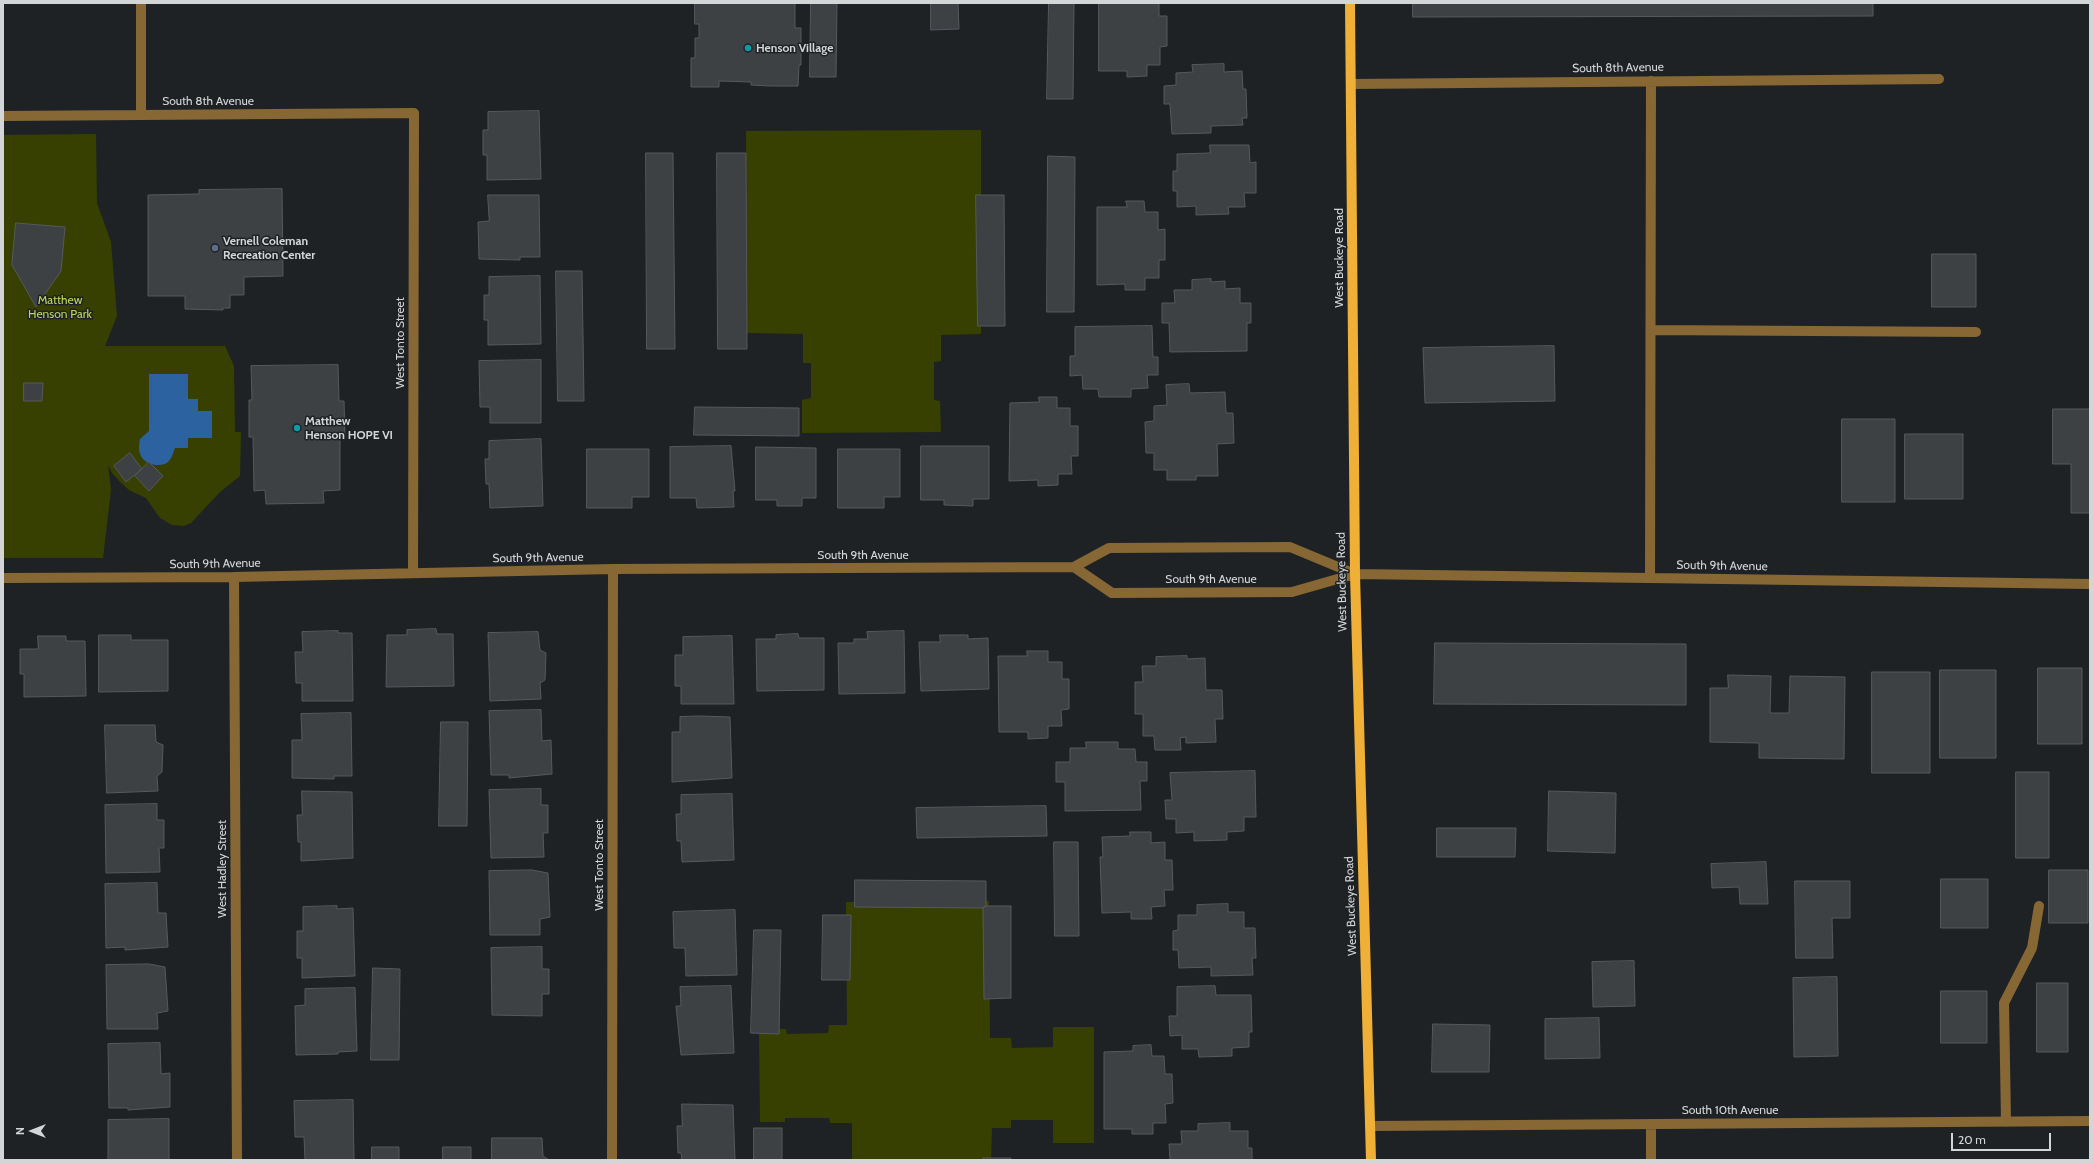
<!DOCTYPE html>
<style>
body{margin:0}
#map{position:relative;width:2093px;height:1163px;overflow:hidden;background:#1f2225;font-family:Cabin,sans-serif}
canvas{display:block}
.frame{position:absolute;inset:0;border:4px solid #d3d5d7;pointer-events:none}
.north{position:absolute;left:12px;top:1111px;width:40px;height:40px;-webkit-text-stroke:3px #1f2225;paint-order:stroke;rotate:270deg;font-size:11px;font-weight:700;line-height:16px;text-align:center;color:#d3d5d7}
.north::after{content:'';display:block;margin:auto;width:14px;height:18px;background:#d3d5d7;clip-path:polygon(50% 0,100% 100%,50% 72%,0 100%)}
.scale{position:absolute;left:1951px;top:1133px;width:100px;height:18px;box-sizing:border-box;border:2px solid #d3d5d7;border-top:0;padding-left:5px;font-size:12px;line-height:14px;white-space:nowrap;color:#d3d5d7;-webkit-text-stroke:3px #1f2225;paint-order:stroke}
</style>
<div id="map">
<canvas width="2093" height="1163"></canvas>
<div class="frame"></div>
<div class="north">N</div>
<div class="scale">20 m</div>
</div>
<script>
const ctx = document.querySelector('canvas').getContext('2d');
ctx.lineJoin = 'round';
function fillPath(path, color) { ctx.fillStyle = color; ctx.fill(path, 'evenodd'); }
function strokePath(path, color, width, dash) { ctx.strokeStyle = color; ctx.lineWidth = width; ctx.lineCap = dash ? 'butt' : 'round'; ctx.setLineDash(dash || []); ctx.stroke(path); }
function write(font, color, halo, rows, align = 'center') {
  ctx.font = font + ' Cabin,sans-serif'; ctx.lineWidth = 3; ctx.setLineDash([]); ctx.textBaseline = 'middle'; ctx.strokeStyle = halo; ctx.fillStyle = color; for (const [text, x, y, turn = 0] of rows) {
    ctx.save(); ctx.translate(x, y); ctx.rotate((+turn || 0) * Math.PI / 180); ctx.textAlign = isNaN(turn) ? turn : align; if (halo) ctx.strokeText(text, 0, 0); ctx.fillText(text, 0, 0); ctx.restore();
  }
}
fillPath(new Path2D(`
 M 981,130 L 981,334 L 941,335 L 941,361 L 934,362 L 934,400 L 940,401 L 941,432 L 802,433 L 802,400 L 811,398 L 811,363 L 803,363 L 803,334 L 747,333 L 746,131 Z
 M 96,134 L 97,203 L 111,242 L 117,316 L 105,346 L 225,346 L 234,366 L 235,432 L 241,432 L 240,476 L 219,493 L 191,523 L 184,526 L 172,525 L 160,518 L 146,498 L 129,490 L 120,482 L 112,473 L 108,465 L 111,490 L 103,558 L 3,558 L 3,135 Z
 M 989,901 L 990,1038 L 1011,1038 L 1012,1048 L 1053,1047 L 1053,1027 L 1094,1027 L 1094,1143 L 1053,1143 L 1053,1120 L 1011,1120 L 1011,1128 L 992,1128 L 991,1160 L 852,1160 L 852,1123 L 830,1123 L 829,1118 L 785,1118 L 785,1122 L 760,1122 L 759,1029 L 786,1029 L 787,1034 L 828,1033 L 829,1025 L 847,1025 L 846,902 Z`), '#374000');
fillPath(new Path2D(`
 M 149,374 L 188,374 L 188,399 L 198,399 L 198,411 L 212,411 L 212,438 L 188,438 L 188,448 L 175,448 C 173,453 172,458 168,462 C 165,465 159,465 155,465 C 141,462 137,453 140,439 L 149,431 Z`), '#2d62a1');
const building = new Path2D(`
 M 695,3 L 795,3 L 795,28 L 801,28 L 801,65 L 799,65 L 798,86 L 770,86 L 751,85 L 751,82 L 719,81 L 719,87 L 691,87 L 691,58 L 695,58 L 695,38 L 699,38 L 699,24 L 695,24 Z
 M 811,3 L 837,3 L 836,77 L 810,77 Z
 M 931,3 L 958,3 L 959,29 L 931,30 Z
 M 1049,3 L 1074,3 L 1073,99 L 1047,99 Z
 M 1099,3 L 1159,3 L 1159,16 L 1167,16 L 1167,46 L 1160,47 L 1160,65 L 1147,65 L 1147,76 L 1127,77 L 1127,71 L 1099,71 Z
 M 1413,3 L 1873,3 L 1873,16 L 1413,17 Z
 M 1224,64 L 1224,72 L 1242,71 L 1243,89 L 1246,89 L 1247,118 L 1242,118 L 1243,125 L 1211,126 L 1211,133 L 1172,134 L 1170,104 L 1164,104 L 1164,86 L 1176,85 L 1176,73 L 1193,72 L 1192,65 Z
 M 539,111 L 541,179 L 487,180 L 487,155 L 483,155 L 483,130 L 488,130 L 488,112 Z
 M 1210,145 L 1249,145 L 1250,163 L 1256,162 L 1256,193 L 1244,193 L 1245,207 L 1228,207 L 1229,214 L 1196,215 L 1196,206 L 1177,207 L 1177,191 L 1173,191 L 1173,171 L 1177,171 L 1177,154 L 1210,153 Z
 M 646,153 L 673,153 L 675,349 L 647,349 Z
 M 717,153 L 746,153 L 747,349 L 718,349 Z
 M 1048,156 L 1075,157 L 1074,312 L 1047,312 Z
 M 282,189 L 283,276 L 244,277 L 244,295 L 230,295 L 230,308 L 223,308 L 223,310 L 185,309 L 185,296 L 148,296 L 148,195 L 199,194 L 199,190 Z
 M 488,195 L 539,195 L 540,257 L 520,257 L 520,260 L 479,259 L 478,222 L 489,221 Z
 M 976,195 L 1004,195 L 1005,326 L 978,326 Z
 M 1126,201 L 1144,201 L 1145,212 L 1158,212 L 1158,230 L 1165,229 L 1165,260 L 1159,260 L 1159,278 L 1145,278 L 1145,290 L 1125,290 L 1125,284 L 1097,285 L 1097,207 L 1127,207 Z
 M 16,223 L 65,227 L 61,271 L 36,307 L 12,265 Z
 M 1932,254 L 1976,254 L 1976,307 L 1932,307 Z
 M 556,271 L 582,271 L 584,401 L 558,401 Z
 M 540,276 L 541,344 L 488,345 L 488,320 L 484,320 L 484,295 L 489,295 L 489,277 Z
 M 1211,279 L 1211,282 L 1225,281 L 1225,289 L 1240,288 L 1240,303 L 1251,303 L 1251,323 L 1247,323 L 1247,351 L 1170,352 L 1169,323 L 1162,323 L 1162,303 L 1175,303 L 1174,290 L 1192,290 L 1192,280 Z
 M 1152,326 L 1153,357 L 1158,357 L 1158,375 L 1147,375 L 1148,388 L 1131,389 L 1131,397 L 1099,397 L 1098,389 L 1083,389 L 1082,375 L 1070,376 L 1070,356 L 1075,356 L 1075,327 Z
 M 1554,346 L 1555,401 L 1425,403 L 1423,348 Z
 M 541,360 L 541,423 L 490,423 L 490,407 L 480,407 L 479,361 Z
 M 338,365 L 339,401 L 344,401 L 345,437 L 340,437 L 340,490 L 323,491 L 324,503 L 266,504 L 265,490 L 254,491 L 253,437 L 249,437 L 249,400 L 252,400 L 251,366 Z
 M 24,383 L 43,383 L 42,401 L 24,401 Z
 M 1189,384 L 1190,393 L 1225,392 L 1226,413 L 1233,413 L 1234,443 L 1217,444 L 1218,476 L 1196,476 L 1196,480 L 1167,480 L 1167,470 L 1154,470 L 1154,453 L 1146,453 L 1145,422 L 1154,421 L 1154,406 L 1167,405 L 1166,385 Z
 M 1039,397 L 1057,397 L 1057,408 L 1070,408 L 1070,426 L 1078,426 L 1078,456 L 1071,456 L 1072,474 L 1058,474 L 1058,485 L 1038,486 L 1038,480 L 1009,481 L 1010,403 L 1039,402 Z
 M 695,407 L 799,408 L 799,436 L 694,435 Z
 M 2053,409 L 2090,409 L 2090,513 L 2071,513 L 2071,464 L 2053,464 Z
 M 1842,419 L 1895,419 L 1895,502 L 1842,502 Z
 M 1905,434 L 1963,434 L 1963,499 L 1905,499 Z
 M 541,439 L 543,506 L 490,508 L 489,484 L 486,484 L 485,459 L 489,459 L 489,441 Z
 M 731,446 L 735,491 L 733,491 L 734,507 L 697,508 L 696,498 L 670,498 L 670,447 Z
 M 921,446 L 989,446 L 989,499 L 973,499 L 973,506 L 944,505 L 944,500 L 921,500 Z
 M 756,447 L 816,448 L 816,498 L 802,498 L 802,506 L 777,506 L 777,500 L 756,500 Z
 M 587,449 L 649,449 L 649,497 L 632,497 L 632,508 L 587,508 Z
 M 838,449 L 900,449 L 900,497 L 884,497 L 884,508 L 838,508 Z
 M 130,453 L 142,469 L 126,482 L 114,466 Z
 M 149,462 L 163,476 L 149,491 L 135,476 Z
 M 436,629 L 437,634 L 453,634 L 454,686 L 386,687 L 387,635 L 407,635 L 407,630 Z
 M 338,631 L 338,633 L 352,633 L 353,701 L 302,701 L 302,683 L 296,683 L 295,652 L 303,652 L 302,632 Z
 M 904,631 L 905,693 L 839,694 L 838,643 L 854,643 L 854,639 L 868,639 L 867,632 Z
 M 538,632 L 540,650 L 546,653 L 545,680 L 540,683 L 541,699 L 490,701 L 488,633 Z
 M 798,634 L 799,638 L 824,638 L 824,690 L 757,691 L 756,639 L 776,639 L 776,635 Z
 M 99,635 L 131,635 L 131,640 L 168,640 L 168,691 L 99,692 Z
 M 940,635 L 968,635 L 968,639 L 988,638 L 989,689 L 921,691 L 919,642 L 940,642 Z
 M 38,636 L 66,636 L 66,641 L 85,641 L 86,696 L 24,697 L 24,674 L 20,674 L 20,649 L 38,649 Z
 M 732,636 L 734,704 L 681,704 L 681,686 L 675,686 L 675,655 L 683,655 L 683,637 Z
 M 1435,643 L 1686,644 L 1686,705 L 1434,704 Z
 M 1027,651 L 1048,651 L 1048,662 L 1062,662 L 1062,679 L 1069,679 L 1069,709 L 1061,710 L 1062,726 L 1048,726 L 1048,738 L 1028,739 L 1028,732 L 999,732 L 998,656 L 1027,656 Z
 M 1187,656 L 1187,659 L 1205,658 L 1206,690 L 1222,690 L 1223,719 L 1215,719 L 1216,742 L 1186,743 L 1186,737 L 1180,738 L 1181,750 L 1155,750 L 1154,736 L 1143,736 L 1143,714 L 1135,714 L 1135,682 L 1143,682 L 1142,666 L 1156,666 L 1156,657 Z
 M 2038,668 L 2082,668 L 2082,744 L 2038,744 Z
 M 1940,670 L 1996,670 L 1996,758 L 1940,758 Z
 M 1872,672 L 1930,672 L 1930,773 L 1872,773 Z
 M 1728,675 L 1771,676 L 1770,713 L 1789,713 L 1790,676 L 1845,677 L 1844,759 L 1759,758 L 1759,743 L 1710,742 L 1710,688 L 1728,688 Z
 M 541,710 L 542,741 L 551,740 L 552,774 L 509,778 L 509,775 L 491,775 L 489,711 Z
 M 351,713 L 352,776 L 334,776 L 334,779 L 292,778 L 292,740 L 302,740 L 301,714 Z
 M 699,716 L 730,717 L 732,778 L 672,782 L 672,732 L 680,732 L 680,717 Z
 M 441,722 L 468,722 L 467,826 L 439,826 Z
 M 105,725 L 155,725 L 156,742 L 163,745 L 162,772 L 157,776 L 158,791 L 107,793 Z
 M 1086,742 L 1118,742 L 1118,749 L 1135,749 L 1136,762 L 1147,762 L 1147,781 L 1140,781 L 1141,810 L 1065,811 L 1065,782 L 1056,782 L 1056,762 L 1070,762 L 1070,748 L 1086,748 Z
 M 1255,771 L 1256,817 L 1244,817 L 1244,831 L 1227,832 L 1227,840 L 1194,841 L 1194,832 L 1176,833 L 1176,819 L 1166,819 L 1165,800 L 1172,800 L 1170,773 Z
 M 2016,772 L 2049,772 L 2049,858 L 2016,858 Z
 M 541,789 L 541,805 L 548,805 L 548,833 L 543,833 L 544,857 L 491,858 L 489,790 Z
 M 302,791 L 352,792 L 353,858 L 301,861 L 301,842 L 298,842 L 297,815 L 302,815 Z
 M 1549,791 L 1616,793 L 1615,853 L 1548,851 Z
 M 732,794 L 734,860 L 682,862 L 681,841 L 677,841 L 676,814 L 681,814 L 681,795 Z
 M 157,804 L 157,820 L 164,820 L 164,848 L 159,848 L 160,872 L 106,873 L 105,805 Z
 M 1046,806 L 1047,836 L 917,838 L 916,808 Z
 M 1437,828 L 1516,828 L 1515,857 L 1437,857 Z
 M 1130,832 L 1151,832 L 1151,843 L 1165,842 L 1165,860 L 1172,860 L 1173,890 L 1164,890 L 1165,906 L 1151,907 L 1152,919 L 1131,919 L 1131,912 L 1102,913 L 1100,857 L 1103,857 L 1102,837 L 1130,836 Z
 M 1054,842 L 1078,842 L 1079,936 L 1055,936 Z
 M 1766,862 L 1768,904 L 1740,904 L 1739,887 L 1712,888 L 1711,864 Z
 M 532,870 L 548,873 L 550,917 L 540,919 L 540,935 L 490,935 L 489,871 Z
 M 2049,870 L 2088,870 L 2088,923 L 2049,923 Z
 M 1941,879 L 1988,879 L 1988,928 L 1941,928 Z
 M 855,880 L 986,881 L 986,906 L 983,908 L 855,907 Z
 M 1795,881 L 1850,881 L 1850,918 L 1832,918 L 1833,958 L 1796,958 Z
 M 157,883 L 158,913 L 166,913 L 168,947 L 125,950 L 125,947 L 106,948 L 105,884 Z
 M 1228,904 L 1228,912 L 1244,912 L 1244,928 L 1255,928 L 1256,958 L 1252,958 L 1253,975 L 1211,976 L 1211,967 L 1179,968 L 1178,950 L 1173,950 L 1173,931 L 1178,930 L 1178,915 L 1197,915 L 1197,905 Z
 M 337,906 L 337,909 L 353,908 L 355,976 L 302,978 L 302,958 L 297,958 L 297,931 L 303,931 L 303,907 Z
 M 986,906 L 1011,906 L 1011,998 L 984,999 L 983,908 Z
 M 735,910 L 737,975 L 686,976 L 685,948 L 674,948 L 673,912 Z
 M 823,915 L 851,915 L 850,980 L 822,980 Z
 M 754,930 L 781,930 L 779,1034 L 751,1033 Z
 M 542,947 L 542,969 L 549,969 L 549,994 L 542,994 L 542,1016 L 492,1015 L 491,948 Z
 M 1634,961 L 1635,1006 L 1593,1007 L 1592,962 Z
 M 149,964 L 165,967 L 168,1011 L 157,1013 L 158,1029 L 107,1029 L 106,965 Z
 M 373,968 L 400,969 L 399,1060 L 371,1060 Z
 M 1837,977 L 1838,1056 L 1794,1057 L 1793,978 Z
 M 2037,983 L 2068,983 L 2068,1052 L 2037,1052 Z
 M 731,986 L 734,1053 L 681,1055 L 676,1006 L 681,1006 L 680,987 Z
 M 1215,986 L 1216,995 L 1251,995 L 1252,1032 L 1249,1032 L 1249,1047 L 1232,1048 L 1232,1056 L 1199,1057 L 1198,1049 L 1182,1049 L 1182,1035 L 1170,1036 L 1169,1016 L 1177,1016 L 1177,987 Z
 M 355,988 L 357,1051 L 338,1052 L 338,1054 L 296,1055 L 295,1006 L 305,1005 L 305,989 Z
 M 1941,991 L 1987,991 L 1987,1043 L 1941,1043 Z
 M 1599,1018 L 1600,1058 L 1545,1059 L 1545,1019 Z
 M 1433,1024 L 1490,1025 L 1489,1072 L 1432,1072 Z
 M 160,1043 L 161,1074 L 170,1073 L 170,1107 L 128,1110 L 128,1108 L 109,1108 L 108,1044 Z
 M 1151,1045 L 1152,1056 L 1164,1056 L 1165,1074 L 1172,1074 L 1173,1103 L 1165,1104 L 1166,1123 L 1153,1123 L 1153,1134 L 1132,1134 L 1132,1129 L 1104,1129 L 1104,1052 L 1133,1051 L 1133,1046 Z
 M 353,1100 L 354,1160 L 305,1160 L 304,1137 L 295,1137 L 294,1101 Z
 M 682,1104 L 733,1105 L 735,1160 L 682,1160 L 681,1153 L 678,1153 L 677,1126 L 682,1126 Z
 M 169,1119 L 169,1160 L 108,1160 L 108,1120 Z
 M 1230,1123 L 1230,1131 L 1248,1131 L 1248,1148 L 1252,1148 L 1252,1160 L 1170,1160 L 1169,1144 L 1182,1144 L 1181,1131 L 1198,1131 L 1198,1124 Z
 M 754,1128 L 782,1128 L 782,1160 L 754,1160 Z
 M 492,1138 L 542,1138 L 543,1156 L 549,1160 L 492,1160 Z
 M 372,1147 L 399,1147 L 399,1160 L 372,1160 Z
 M 443,1147 L 471,1147 L 471,1160 L 443,1160 Z
 M 983,1158 L 1011,1158 L 1011,1160 L 983,1160 Z`);
fillPath(building, '#3e4144');
strokePath(building, '#56595d', 1);
strokePath(new Path2D(`
 M 1351,84 L 1939,79
 M 141,114 L 141,3
 M 3,116 L 414,113 L 413,573
 M 1651,330 L 1976,332
 M 1074,567 L 1112,593 L 1292,592 L 1355,574 L 2090,584
 M 234,577 L 237,1160
 M 3,578 L 234,577 L 613,569 L 1074,567 L 1109,548 L 1290,547 L 1355,574
 M 1650,578 L 1651,81
 M 2006,1122 L 2004,1003 L 2032,948 L 2039,906
 M 1371,1126 L 2090,1121
 M 612,1160 L 613,569
 M 1651,1160 L 1651,1124`), '#876835', 10);
strokePath(new Path2D(`
 M 1350,3 L 1355,574 L 1371,1160`), '#f0af36', 10);
for (const [x, y, r, color] of [
 [748,48,4,"#0f9aa8"],
 [215,248,4,"#5c6f8a"],
 [297,428,4,"#0f9aa8"]
]) { const dot = new Path2D(); dot.arc(x, y, r, 0, 2 * Math.PI); ctx.fillStyle = color; ctx.fill(dot); strokePath(dot, '#1f2225', 1.5); }
write('bold 12px', '#d3d5d7', '#1f2225', [
 ["Henson Village",756,48],
 ["Vernell Coleman",223,241],
 ["Recreation Center",223,255],
 ["Matthew",305,421],
 ["Henson HOPE VI",305,435]
], 'left');
write('12px', '#d3d5d7', '#1f2225', [
 ["South 8th Avenue",1618,68,-1],
 ["South 8th Avenue",208,101],
 ["West Buckeye Road",1339,258,-90],
 ["West Tonto Street",400,343,-90],
 ["South 9th Avenue",863,555],
 ["South 9th Avenue",538,558,-1],
 ["South 9th Avenue",215,564,-1],
 ["South 9th Avenue",1722,566,1],
 ["South 9th Avenue",1211,579],
 ["West Buckeye Road",1342,582,-91],
 ["West Tonto Street",599,865,-90],
 ["West Hadley Street",222,869,-90],
 ["West Buckeye Road",1351,906,-92],
 ["South 10th Avenue",1730,1110]
]);
write('12px', '#bfd55e', '#1f2225', [
 ["Matthew",60,300],
 ["Henson Park",60,314]
]);
</script>
